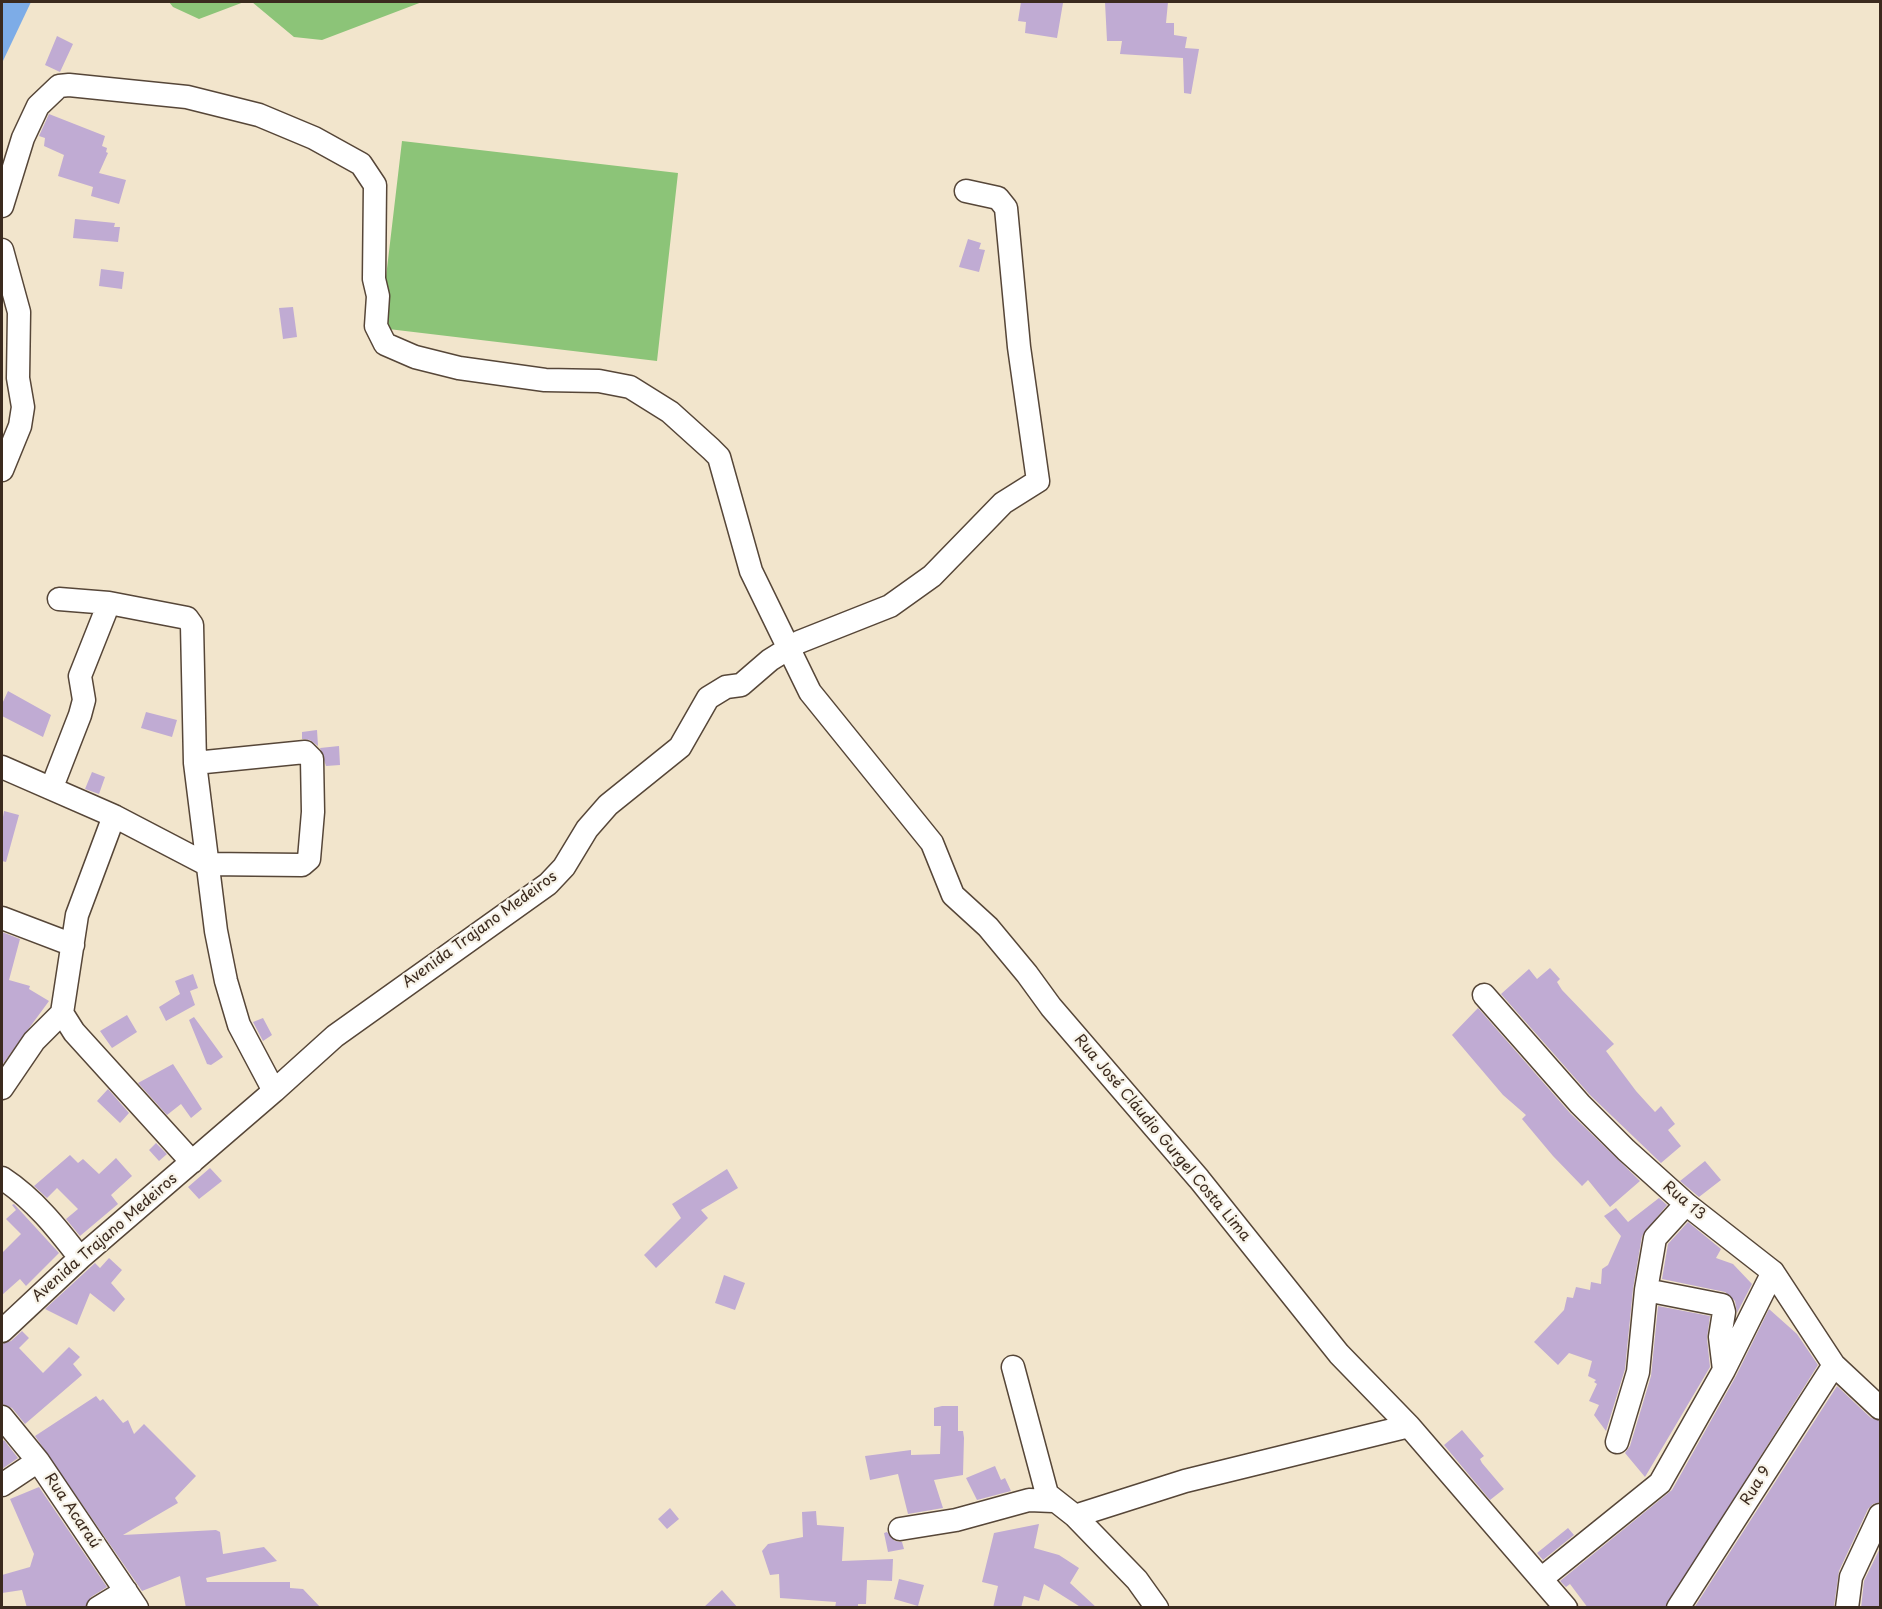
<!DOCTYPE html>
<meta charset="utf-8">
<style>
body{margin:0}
#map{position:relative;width:1882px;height:1609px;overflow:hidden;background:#f2e5cc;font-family:"Playpen Sans",sans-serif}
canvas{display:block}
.frame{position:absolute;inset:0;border:3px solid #3b2a1e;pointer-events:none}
</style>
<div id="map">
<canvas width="1882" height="1609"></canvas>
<div class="frame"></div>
</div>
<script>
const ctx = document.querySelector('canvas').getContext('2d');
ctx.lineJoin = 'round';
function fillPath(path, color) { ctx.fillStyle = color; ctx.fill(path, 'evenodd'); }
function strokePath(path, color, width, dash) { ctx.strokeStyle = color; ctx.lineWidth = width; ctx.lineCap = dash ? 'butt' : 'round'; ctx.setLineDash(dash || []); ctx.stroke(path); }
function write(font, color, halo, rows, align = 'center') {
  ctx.font = font + ' "Playpen Sans",sans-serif'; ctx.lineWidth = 4.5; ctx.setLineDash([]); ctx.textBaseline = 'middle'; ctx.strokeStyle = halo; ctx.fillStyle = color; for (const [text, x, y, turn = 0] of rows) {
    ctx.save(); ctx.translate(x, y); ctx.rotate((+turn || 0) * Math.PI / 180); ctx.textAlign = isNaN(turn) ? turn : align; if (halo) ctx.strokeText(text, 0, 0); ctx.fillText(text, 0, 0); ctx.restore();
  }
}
fillPath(new Path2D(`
 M 169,2 L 244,2 L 199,19 L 173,7 Z
 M 252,2 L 422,2 L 322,40 L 294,37 Z
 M 402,141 L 678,173 L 657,361 L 380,328 Z`), '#8cc478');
fillPath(new Path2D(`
 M 2,2 L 31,2 L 2,63 Z`), '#7dace7');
fillPath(new Path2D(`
 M 1021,2 L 1063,3 L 1057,38 L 1025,33 L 1026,22 L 1018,21 Z
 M 1105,2 L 1168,2 L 1166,23 L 1174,23 L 1174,35 L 1187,37 L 1185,48 L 1199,49 L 1191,94 L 1184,93 L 1183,58 L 1120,54 L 1122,41 L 1107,41 Z
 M 57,36 L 73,44 L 60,72 L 45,65 Z
 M 49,114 L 105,136 L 102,146 L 107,148 L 106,152 L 108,153 L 99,173 L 126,180 L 119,204 L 91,196 L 93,187 L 58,176 L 64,155 L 44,146 L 45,138 L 39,136 Z
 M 75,219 L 115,223 L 114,227 L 120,227 L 118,242 L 73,238 Z
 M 968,239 L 981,243 L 979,249 L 985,250 L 979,272 L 959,267 Z
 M 101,269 L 124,272 L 122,289 L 99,286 Z
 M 293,307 L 297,337 L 283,339 L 279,308 Z
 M 8,691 L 51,715 L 43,737 L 2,716 L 2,704 Z
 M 146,712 L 177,720 L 172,737 L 141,728 Z
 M 317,730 L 318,746 L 310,740 L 302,739 L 302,732 Z
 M 339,746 L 340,765 L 326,766 L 320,748 Z
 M 92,772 L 105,777 L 99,794 L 85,789 Z
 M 4,811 L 19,815 L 6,862 L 2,861 L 2,823 Z
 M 2,932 L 20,939 L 9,980 L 30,986 L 29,989 L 49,1001 L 2,1065 Z
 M 1550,968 L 1560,979 L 1557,982 L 1562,990 L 1614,1044 L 1606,1051 L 1636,1091 L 1655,1112 L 1661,1106 L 1675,1124 L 1668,1130 L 1681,1146 L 1661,1163 L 1590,1095 L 1501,994 L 1529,969 L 1537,979 Z
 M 193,974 L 198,988 L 190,991 L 195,1005 L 166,1021 L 159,1007 L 180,994 L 175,981 Z
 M 1478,1008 L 1570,1113 L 1640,1181 L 1610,1207 L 1588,1180 L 1582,1186 L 1553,1156 L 1522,1119 L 1526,1115 L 1503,1095 L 1452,1035 Z
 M 127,1015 L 137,1032 L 112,1048 L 100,1031 Z
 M 194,1017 L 223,1057 L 211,1065 L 207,1064 L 189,1020 Z
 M 263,1018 L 272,1035 L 263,1041 L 253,1022 Z
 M 173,1064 L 202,1109 L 191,1118 L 181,1104 L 167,1115 L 138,1083 Z
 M 108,1089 L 129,1113 L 120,1123 L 97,1101 Z
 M 156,1143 L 167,1154 L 159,1161 L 149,1150 Z
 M 70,1155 L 78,1163 L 83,1159 L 99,1174 L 116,1158 L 132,1176 L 111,1195 L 118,1204 L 80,1236 L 66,1219 L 78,1209 L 57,1188 L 47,1198 L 34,1186 Z
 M 1705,1161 L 1721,1180 L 1699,1197 L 1680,1181 Z
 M 210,1168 L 222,1181 L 199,1199 L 188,1187 Z
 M 727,1169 L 738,1188 L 701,1210 L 708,1218 L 656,1268 L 644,1255 L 681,1218 L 672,1204 Z
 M 1659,1198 L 1667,1205 L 1642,1236 L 1633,1289 L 1625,1369 L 1606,1431 L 1594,1415 L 1599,1405 L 1589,1401 L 1597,1384 L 1594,1382 L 1596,1380 L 1588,1376 L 1592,1361 L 1569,1353 L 1558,1365 L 1534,1342 L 1564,1310 L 1567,1297 L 1573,1298 L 1576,1287 L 1590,1290 L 1591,1282 L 1601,1284 L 1602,1269 L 1608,1265 L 1621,1236 L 1604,1216 L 1616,1208 L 1628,1222 Z
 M 14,1204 L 59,1253 L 26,1286 L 20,1279 L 2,1295 L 2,1253 L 21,1234 L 6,1219 L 16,1210 L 12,1205 Z
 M 1688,1222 L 1721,1249 L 1716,1258 L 1733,1264 L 1752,1284 L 1737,1313 L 1735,1301 L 1725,1292 L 1662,1279 L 1668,1244 Z
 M 109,1258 L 122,1270 L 111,1283 L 125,1299 L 114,1312 L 90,1293 L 77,1325 L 45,1309 L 95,1263 L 100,1268 Z
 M 724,1275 L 745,1283 L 735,1310 L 715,1303 Z
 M 1658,1306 L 1710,1316 L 1707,1338 L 1710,1367 L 1645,1477 L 1625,1453 L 1630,1446 L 1651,1376 Z
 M 1769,1309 L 1797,1334 L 1818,1365 L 1665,1608 L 1588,1608 L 1570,1584 L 1566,1587 L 1560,1581 L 1672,1490 L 1736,1376 Z
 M 22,1331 L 29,1338 L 19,1348 L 43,1373 L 69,1347 L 80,1357 L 73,1364 L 82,1375 L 25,1424 L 12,1408 L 2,1404 L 2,1344 L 11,1341 Z
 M 1837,1386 L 1871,1418 L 1881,1421 L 1881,1502 L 1873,1504 L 1868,1509 L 1839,1571 L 1834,1606 L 1694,1608 Z
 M 96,1396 L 100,1401 L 103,1399 L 123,1423 L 128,1420 L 134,1434 L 144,1424 L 196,1476 L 175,1498 L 178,1503 L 123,1535 L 216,1530 L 220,1532 L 223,1554 L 264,1547 L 277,1561 L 206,1578 L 207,1582 L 290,1582 L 290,1588 L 303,1589 L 321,1608 L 186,1608 L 180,1576 L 142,1591 L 35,1436 Z
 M 942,1406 L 958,1406 L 958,1431 L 963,1431 L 964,1438 L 963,1475 L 934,1480 L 943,1508 L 908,1514 L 898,1474 L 870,1480 L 865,1456 L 911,1450 L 911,1455 L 940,1454 L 941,1426 L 934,1426 L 934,1408 Z
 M 1462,1430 L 1484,1456 L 1480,1459 L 1482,1463 L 1504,1489 L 1490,1500 L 1444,1445 Z
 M 4,1440 L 18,1458 L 2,1469 L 2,1442 Z
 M 995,1466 L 1001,1480 L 1005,1478 L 1011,1491 L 977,1500 L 966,1478 Z
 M 39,1487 L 107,1587 L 91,1597 L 85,1608 L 27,1608 L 22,1590 L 2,1593 L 2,1575 L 30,1567 L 34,1554 L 10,1499 Z
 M 670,1508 L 679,1519 L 667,1529 L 658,1519 Z
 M 816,1511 L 817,1525 L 844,1527 L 842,1561 L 893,1559 L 892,1581 L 867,1580 L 866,1604 L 858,1604 L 858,1608 L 835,1608 L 836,1602 L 780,1598 L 779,1574 L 770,1575 L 762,1551 L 768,1544 L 803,1537 L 802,1512 Z
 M 1039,1524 L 1034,1548 L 1059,1555 L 1079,1568 L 1070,1583 L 1097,1608 L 1082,1608 L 1044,1584 L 1039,1601 L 1024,1596 L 1021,1608 L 993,1608 L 998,1586 L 982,1582 L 994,1533 Z
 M 1568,1528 L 1574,1535 L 1543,1560 L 1537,1553 Z
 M 887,1532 L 895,1541 L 902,1542 L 904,1549 L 888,1552 L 884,1533 Z
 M 1881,1546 L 1881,1608 L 1861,1608 L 1864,1581 Z
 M 899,1579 L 924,1585 L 918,1606 L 894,1599 Z
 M 722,1590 L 738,1608 L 703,1608 Z`), '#c0abd3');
const minor = new Path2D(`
 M 2,206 L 23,138 L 38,106 L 59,86 L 69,85 L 187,97 L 259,115 L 314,138 L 361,164 L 375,185 L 374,279 L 378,296 L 376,326 L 385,344 L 415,357 L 459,368 L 545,380 L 599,381 L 630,387 L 670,412 L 711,449 L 719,457 L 751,571 L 810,692 L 932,843 L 953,895 L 988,927 L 1027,974 L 1051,1007 L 1199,1179 L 1339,1354 L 1409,1426 L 1566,1608
 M 2,250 L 19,312 L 18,378 L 23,407 L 20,426 L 2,470
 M 59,599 L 109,603
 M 2,767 L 114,816 L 206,864 L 302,865 L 309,859 L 313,812 L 312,759 L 305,752 L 195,763
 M 52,787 L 80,715 L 84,700 L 80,676 L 109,603 L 187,618 L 192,625 L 195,763 L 216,931 L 226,981 L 239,1025 L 274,1091
 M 114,816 L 77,915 L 62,1013 L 74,1032 L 192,1162
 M 2,918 L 73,945
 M 1484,995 L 1580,1104 L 1626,1150 L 1686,1204 L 1773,1272 L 1834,1365 L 1880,1408
 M 2,1088 L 34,1041 L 62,1013
 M 2,1178 C 34,1199 57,1228 80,1258
 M 1646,1290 L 1722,1305 L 1724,1312 L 1720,1337 L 1724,1370
 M 2,1331 L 80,1258 L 274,1091 L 335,1036 L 548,884 L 564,867 L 587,829 L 608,805 L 680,747 L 708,698 L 726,687 L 741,685 L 770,660 L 799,642 L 890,606 L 932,576 L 1003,503 L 1038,481 L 1019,347 L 1006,208 L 998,198 L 966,191
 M 1013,1367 L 1047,1494 L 1075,1516 L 1137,1580 L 1157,1608
 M 2,1417 L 38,1461 L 137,1608
 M 1617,1442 L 1638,1372 L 1646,1290 L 1655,1238 L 1686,1204
 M 2,1485 L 38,1461
 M 1075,1516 L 1185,1481 L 1409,1426
 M 900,1529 L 956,1520 L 1029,1500 L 1053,1501
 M 1541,1579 L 1660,1483 L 1724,1370 L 1773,1272
 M 98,1608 L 126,1591
 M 1678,1608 L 1834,1365
 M 1847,1608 L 1851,1577 L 1880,1515`);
strokePath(minor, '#564638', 25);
strokePath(minor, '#fff', 22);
write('15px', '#3b2a1e', '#f7f3e8', [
 ["Avenida Trajano Medeiros",480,930,-36],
 ["Rua José Cláudio Gurgel Costa Lima",1162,1138,50],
 ["Rua 13",1684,1201,40],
 ["Avenida Trajano Medeiros",105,1238,-41],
 ["Rua 9",1756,1486,-58],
 ["Rua Acaraú",72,1511,56]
]);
</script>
